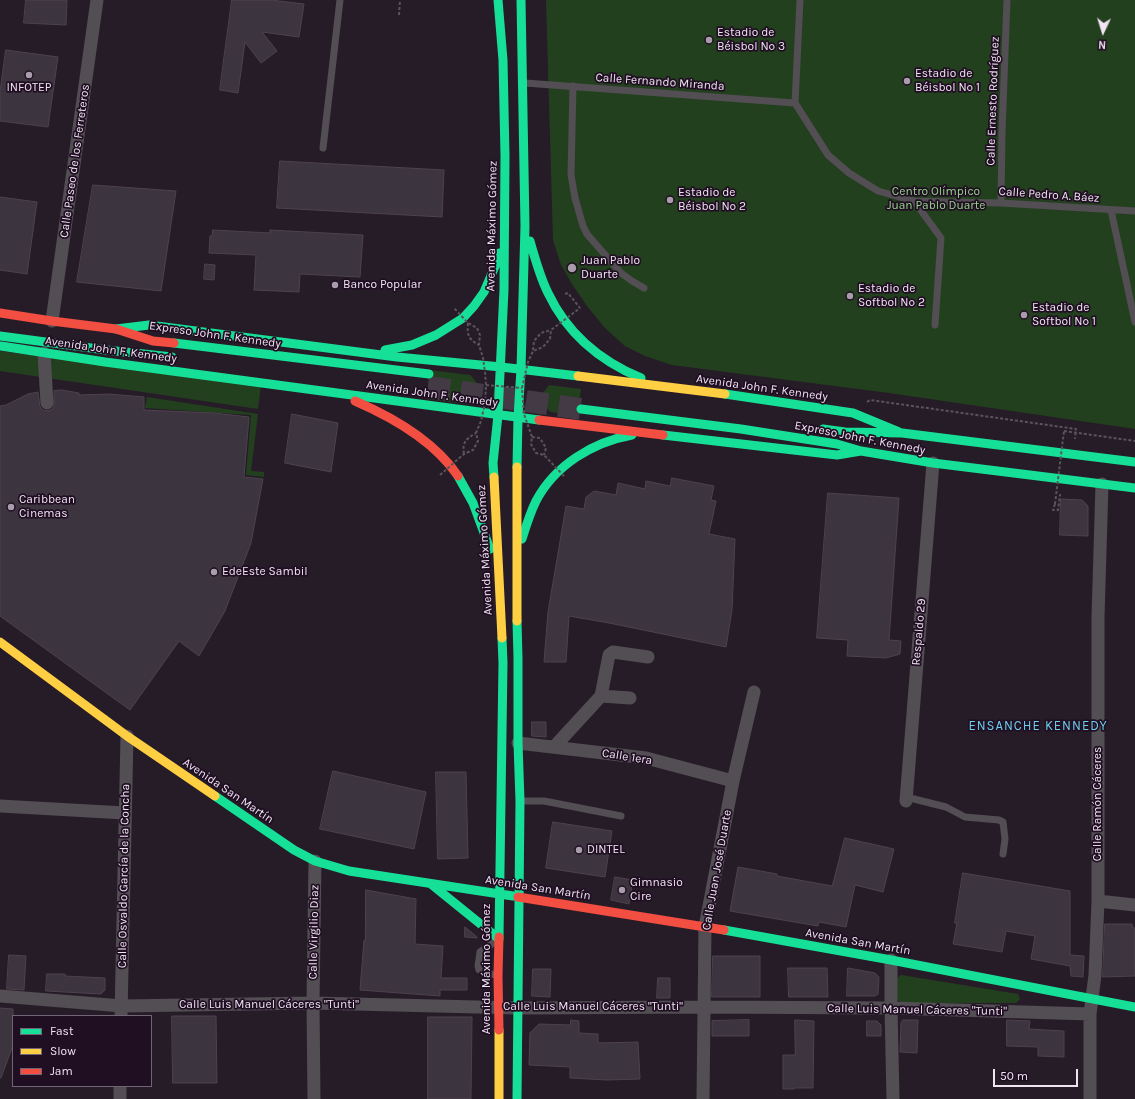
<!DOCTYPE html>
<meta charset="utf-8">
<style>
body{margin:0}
#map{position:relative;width:1135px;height:1099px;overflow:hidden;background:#261c28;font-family:Karla,sans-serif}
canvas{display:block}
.legend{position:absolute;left:12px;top:1015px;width:140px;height:72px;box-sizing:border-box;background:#200e23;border:1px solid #736376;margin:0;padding:5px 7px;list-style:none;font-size:12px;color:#f0e3f2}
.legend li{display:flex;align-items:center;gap:8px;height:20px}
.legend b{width:20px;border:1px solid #736376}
.north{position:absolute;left:1083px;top:12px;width:40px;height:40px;-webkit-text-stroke:3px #200e23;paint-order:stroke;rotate:184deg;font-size:11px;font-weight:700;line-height:16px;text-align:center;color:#f0e3f2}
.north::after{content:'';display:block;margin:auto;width:14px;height:18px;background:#f0e3f2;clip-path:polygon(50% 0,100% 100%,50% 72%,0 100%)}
.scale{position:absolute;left:993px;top:1069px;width:85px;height:18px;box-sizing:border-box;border:2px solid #f0e3f2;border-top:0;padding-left:5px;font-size:12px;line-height:14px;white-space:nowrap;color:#f0e3f2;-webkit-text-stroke:3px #200e23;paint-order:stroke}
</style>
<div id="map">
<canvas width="1135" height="1099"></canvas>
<ul class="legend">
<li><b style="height:5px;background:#16e098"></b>Fast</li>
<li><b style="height:5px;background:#ffcf43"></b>Slow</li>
<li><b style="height:5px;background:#f24e42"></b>Jam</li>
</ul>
<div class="north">N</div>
<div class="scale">50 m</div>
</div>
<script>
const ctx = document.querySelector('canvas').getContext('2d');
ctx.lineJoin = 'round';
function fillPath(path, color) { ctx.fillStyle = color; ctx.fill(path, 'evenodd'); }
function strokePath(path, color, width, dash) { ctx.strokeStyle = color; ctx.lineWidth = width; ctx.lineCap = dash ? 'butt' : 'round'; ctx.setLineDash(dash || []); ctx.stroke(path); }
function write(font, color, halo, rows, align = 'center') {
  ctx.font = font + ' Karla,sans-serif'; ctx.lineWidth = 3.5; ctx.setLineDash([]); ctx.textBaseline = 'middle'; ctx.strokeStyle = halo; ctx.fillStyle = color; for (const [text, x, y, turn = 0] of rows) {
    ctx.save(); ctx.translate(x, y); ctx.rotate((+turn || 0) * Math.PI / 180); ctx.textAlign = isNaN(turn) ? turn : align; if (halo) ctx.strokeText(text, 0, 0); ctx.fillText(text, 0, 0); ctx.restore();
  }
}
fillPath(new Path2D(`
 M 546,0 L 1135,0 L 1135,429 L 889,393 L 672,365 L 645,356 L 625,346 L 605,328 L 587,306 L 572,284 L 561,265 L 553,240 Z
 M 0,351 L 261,385 L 258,409 L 0,371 Z
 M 429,370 L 470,375 C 480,385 484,394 472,405 L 427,399 Z
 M 549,385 L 581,389 L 577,416 L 551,412 L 542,405 L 543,393 Z
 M 147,397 L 258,414 L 251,471 L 264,472 L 264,477 L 246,475 L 251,415 L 145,408 Z
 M 901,975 L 1018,994 L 1020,999 L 1016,1003 L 902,1003 L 896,999 L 896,979 Z`), '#23401e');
const building = new Path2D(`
 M 26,0 L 67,0 L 66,25 L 24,23 Z
 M 232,0 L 271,0 L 304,4 L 299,37 L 262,32 L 277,51 L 261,63 L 245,42 L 238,93 L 220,90 Z
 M 6,50 L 58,57 L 48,127 L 0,121 L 0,92 Z
 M 280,161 L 444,170 L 442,217 L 277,208 Z
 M 93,185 L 176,191 L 161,291 L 77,282 Z
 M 0,197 L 37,202 L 27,274 L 0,270 Z
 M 213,230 L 270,233 L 270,230 L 363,235 L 360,277 L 300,274 L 299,292 L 254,290 L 256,255 L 209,253 L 210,236 L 212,235 Z
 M 205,264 L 215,265 L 214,280 L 204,279 Z
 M 62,390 L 79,393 L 79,395 L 108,394 L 144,397 L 144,410 L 214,413 L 249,417 L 244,477 L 263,479 L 251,543 L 225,611 L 199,656 L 179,641 L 130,710 L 0,616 L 0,406 L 6,405 L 28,394 L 38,392 L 40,407 L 43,410 L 48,411 L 52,409 L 54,406 L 54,391 Z
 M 292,414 L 338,423 L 331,472 L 285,463 Z
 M 672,478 L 714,486 L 711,500 L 716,501 L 709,534 L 735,539 L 732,610 L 726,647 L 609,623 L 569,616 L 566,662 L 544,662 L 548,612 L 566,506 L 584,509 L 586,497 L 594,491 L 616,495 L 618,483 L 645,489 L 646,481 L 670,486 Z
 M 828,493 L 899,498 L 889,640 L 901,641 L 900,654 L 886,658 L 847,656 L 848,640 L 817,638 Z
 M 1061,499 L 1082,500 L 1088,506 L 1088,536 L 1060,535 Z
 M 532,722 L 546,722 L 546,737 L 532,736 Z
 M 333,771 L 426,792 L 414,849 L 320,829 Z
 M 436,772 L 466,772 L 468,858 L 438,859 Z
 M 553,822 L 612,831 L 605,877 L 546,868 Z
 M 845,838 L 894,849 L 883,892 L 855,885 L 846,927 L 819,922 L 818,926 L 730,911 L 738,867 L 777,874 L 777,876 L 832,886 Z
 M 963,873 L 1070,891 L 1070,955 L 1084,956 L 1083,977 L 1071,976 L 1070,966 L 1031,959 L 1035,936 L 1006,931 L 1002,952 L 953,944 L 957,923 L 955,923 Z
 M 615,877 L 633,880 L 629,904 L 611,900 Z
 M 366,890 L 416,899 L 415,944 L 443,946 L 441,978 L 467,978 L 467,990 L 440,990 L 440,996 L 360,990 L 364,940 L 365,940 Z
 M 1105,924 L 1132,924 L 1133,928 L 1135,928 L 1135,976 L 1103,977 Z
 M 465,927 L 477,937 L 477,938 L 465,937 Z
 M 9,955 L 26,956 L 24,990 L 7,989 Z
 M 713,956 L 760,956 L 760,997 L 712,997 Z
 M 788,968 L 827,968 L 828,997 L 789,997 Z
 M 848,968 L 875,973 L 879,977 L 878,994 L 875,996 L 847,996 Z
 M 533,969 L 551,969 L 550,997 L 532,996 Z
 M 47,974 L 65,974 L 65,976 L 105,978 L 105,990 L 101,994 L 46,991 Z
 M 658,978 L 670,978 L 670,998 L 657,998 Z
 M 0,1008 L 13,1009 L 13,1045 L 1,1078 L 0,1078 Z
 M 172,1016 L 216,1016 L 217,1083 L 173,1083 Z
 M 428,1017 L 472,1017 L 471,1099 L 428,1099 Z
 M 571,1020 L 579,1021 L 579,1033 L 598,1034 L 598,1043 L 638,1042 L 640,1079 L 607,1080 L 570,1078 L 570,1067 L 529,1065 L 530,1033 L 539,1024 L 570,1025 Z
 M 749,1020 L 749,1036 L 712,1036 L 712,1021 Z
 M 795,1020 L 814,1021 L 813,1088 L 794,1088 L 794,1089 L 783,1089 L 783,1055 L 795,1055 Z
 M 903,1020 L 918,1020 L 917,1053 L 900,1052 L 901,1023 Z
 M 1007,1020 L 1030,1021 L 1029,1029 L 1064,1031 L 1064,1057 L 1038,1056 L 1038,1047 L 1007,1046 Z
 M 867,1021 L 877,1021 L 881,1025 L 881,1036 L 867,1036 Z`);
fillPath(building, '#3c343e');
strokePath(building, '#4d424e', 1);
strokePath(new Path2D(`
 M 428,387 L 581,409`), '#443a46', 22, [22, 11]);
strokePath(new Path2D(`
 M 399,15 L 400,0
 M 565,294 L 568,293 L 580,308
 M 867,402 L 870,400 L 1076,429 L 1075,439
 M 1064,431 L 1135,441
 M 464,454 C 462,442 466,439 476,433
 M 1055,504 L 1053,510 L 1058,510 L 1060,495 L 1061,495`), '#59545a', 2, [3, 2]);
strokePath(new Path2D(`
 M 800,0 L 795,103 L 828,155 L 849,173 L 878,191 L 914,201 L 1001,203 L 1135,211
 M 525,83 L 795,103
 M 573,86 L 571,175 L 575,198 L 583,226 L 587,234 L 593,241 L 621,273 L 632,281 L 644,288
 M 323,148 L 340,0
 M 914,201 L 941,238 L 935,325
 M 1001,203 L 1002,133 L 1007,0
 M 1111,210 L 1135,322
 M 906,797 L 946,807 L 965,817 L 999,820 L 1003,822 L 1005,839 L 1003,854
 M 522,801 L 544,801 L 621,816
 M 495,975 L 479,970 L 478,966 L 480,952 L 496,941`), '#524e53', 7);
strokePath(new Path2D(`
 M 52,321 L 97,0
 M 44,353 L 47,403
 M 601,696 L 630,698
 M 518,743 L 646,758 L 733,781
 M 555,746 L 601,696 L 609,655 L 613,652 L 648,657
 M 906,801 L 933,463
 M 0,806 L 125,813
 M 1098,901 L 1135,905
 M 891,960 L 891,1008 L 893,1099
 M 0,996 L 122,1006 L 313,1003 L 518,1008 L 703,1007 L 891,1008 L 1090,1014
 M 121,1016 L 127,736
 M 120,1099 L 120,1086
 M 314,1099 L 313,1003 L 315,861
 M 703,1099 L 705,927 L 733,781 L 754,692
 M 1090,1099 L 1090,1014 L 1095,975 L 1098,901 L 1098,617 L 1102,484`), '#524e53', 13);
strokePath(new Path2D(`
 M 530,241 C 535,259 540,277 548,293 C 567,333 600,361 641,378
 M 116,329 L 149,325 L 397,357 L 501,367 L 578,376
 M 0,336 L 106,350 L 172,357
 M 174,343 L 429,374
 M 1,346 L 105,362 L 539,420
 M 385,350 L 412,345 L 436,335 L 463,318 L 474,306 L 484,292 L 496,264 L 499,253
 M 725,394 L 853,413 L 899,432
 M 581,409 L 741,429 L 837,444 L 861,451 L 933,463 L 1135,488
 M 823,429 L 845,432 L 902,433 L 1135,462
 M 663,435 L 837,455 L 861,451
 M 517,467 L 518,417 L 521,369 L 525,226 L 521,0
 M 458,476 L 473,503 L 490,549
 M 494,477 L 493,463 L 498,415 L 504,290 L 505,156 L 503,60 L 498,0
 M 522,539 C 526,526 530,513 536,501 C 555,465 593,442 632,435
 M 517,621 L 518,658 L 518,743 L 520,801 L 517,1099
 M 215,796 L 294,850 L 315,861 L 349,871 L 513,896
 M 431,884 L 499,939
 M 724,930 L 891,960 L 1135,1007
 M 499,937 L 503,663 L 502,638`), '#16e098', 9);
strokePath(new Path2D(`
 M 578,376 L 725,394
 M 494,477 L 502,638
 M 517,621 L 517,467
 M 0,642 L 127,736 L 215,796
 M 499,1030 L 499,1099`), '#ffcf43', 9);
strokePath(new Path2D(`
 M 0,313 L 52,321 L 116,329 L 153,341 L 174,343
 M 355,401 C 392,417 435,442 458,476
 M 539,420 L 663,435
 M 518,897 L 724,930
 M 499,937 L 498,976 L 499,1030`), '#f24e42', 9);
strokePath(new Path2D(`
 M 468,323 C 467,335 468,339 479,345
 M 533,350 L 534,341 L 541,333 L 551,330
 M 486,385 L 522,388
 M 532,437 L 540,438 L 546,448 L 544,455
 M 440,475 L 464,454 L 473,450 L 478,441 L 476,433 L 481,421 L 485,403 L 486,385 L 485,372 L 483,358 L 479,345 L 480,335 L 477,328 L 468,323 L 454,308
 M 564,476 L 544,455 L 536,453 L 531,444 L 532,437 L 524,414 L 522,388 L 528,362 L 533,351 L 543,347 L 550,339 L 551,330 L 580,308
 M 1055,504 L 1064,431`), '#59545a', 2, [3, 2]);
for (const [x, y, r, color] of [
 [709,40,4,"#a99dab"],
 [29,75,4,"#a99dab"],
 [907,81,4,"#a99dab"],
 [670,200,4,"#a99dab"],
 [572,268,5,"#a99dab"],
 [335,285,4,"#a99dab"],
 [850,296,4,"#a99dab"],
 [1024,315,4,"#a99dab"],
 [11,507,4,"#a99dab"],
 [214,572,4,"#a99dab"],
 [579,850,4,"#a99dab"],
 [622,890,4,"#a99dab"]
]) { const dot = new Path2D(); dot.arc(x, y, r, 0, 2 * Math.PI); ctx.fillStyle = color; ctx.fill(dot); strokePath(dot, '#200e23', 1.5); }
write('12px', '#f0e3f2', '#200e23', [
 ["Estadio de",717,33],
 ["Béisbol Nº 3",717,47],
 ["Estadio de",915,74],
 ["Béisbol Nº 1",915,88],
 ["INFOTEP",29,88,"center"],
 ["Estadio de",678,193],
 ["Béisbol Nº 2",678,207],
 ["Juan Pablo",581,261],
 ["Duarte",581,275],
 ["Banco Popular",343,285],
 ["Estadio de",858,289],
 ["Softbol Nº 2",858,303],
 ["Estadio de",1032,308],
 ["Softbol Nº 1",1032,322],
 ["Caribbean",19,500],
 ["Cinemas",19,514],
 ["EdeEste Sambil",222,572],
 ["DINTEL",587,850],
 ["Gimnasio",630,883],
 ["Cire",630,897]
], 'left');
write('12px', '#f0e3f2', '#200e23', [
 ["Calle Fernando Miranda",660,82,4],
 ["Calle Ernesto Rodríguez",993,101,-88],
 ["Calle Paseo de los Ferreteros",75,161,-82],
 ["Calle Pedro A. Báez",1049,195,4],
 ["Avenida Máximo Gómez",492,226,-89],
 ["Expreso John F. Kennedy",215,335,8],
 ["Avenida John F. Kennedy",111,350,8],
 ["Avenida John F. Kennedy",762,388,8],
 ["Avenida John F. Kennedy",432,394,8],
 ["Expreso John F. Kennedy",860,438,11],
 ["Avenida Máximo Gómez",485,550,-93],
 ["Respaldo 29",919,632,-85],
 ["Calle 1era",627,757,9],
 ["Avenida San Martín",228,791,34],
 ["Calle Ramón Cáceres",1098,804,-90],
 ["Calle Juan José Duarte",717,870,-80],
 ["Calle Osvaldo García de la Concha",124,876,-89],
 ["Avenida San Martín",538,888,9],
 ["Calle Virgilio Diaz",314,932,-89],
 ["Avenida San Martín",858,942,10],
 ["Avenida Máximo Gómez",487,969,-90],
 ["Calle Luis Manuel Cáceres \"Tunti\"",269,1005],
 ["Calle Luis Manuel Cáceres \"Tunti\"",593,1007],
 ["Calle Luis Manuel Cáceres \"Tunti\"",917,1010,1]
]);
write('12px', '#95d68a', '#200e23', [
 ["Centro Olímpico",936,192],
 ["Juan Pablo Duarte",936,206]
]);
ctx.letterSpacing = '1px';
write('13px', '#6cd0ea', '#200e23', [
 ["ENSANCHE KENNEDY",1038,726]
]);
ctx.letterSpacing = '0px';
</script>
